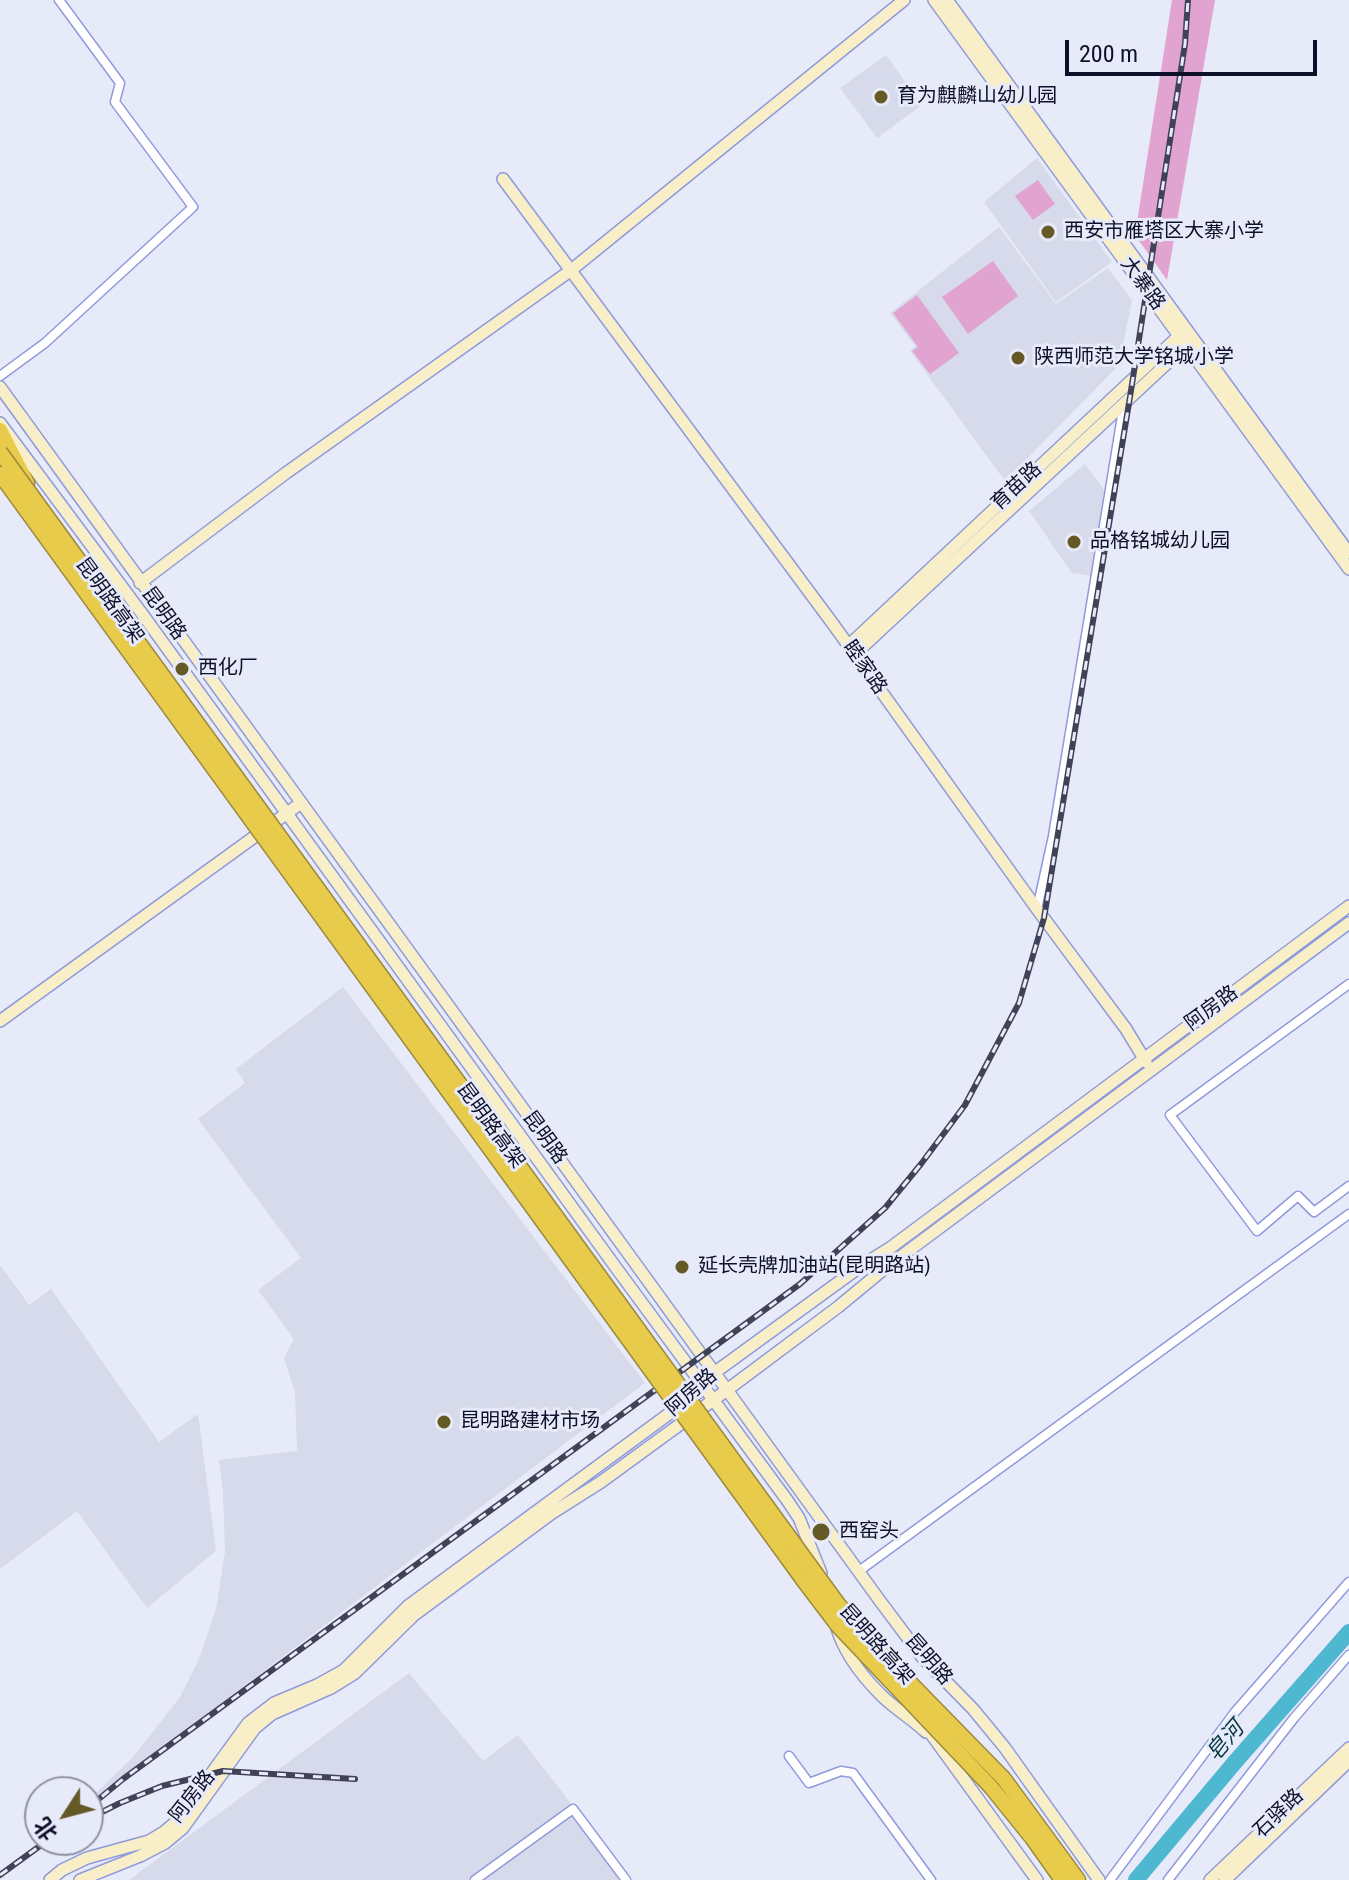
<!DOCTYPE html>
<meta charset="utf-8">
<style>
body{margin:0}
#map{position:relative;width:1349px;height:1880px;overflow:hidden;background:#e7eaf8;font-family:"Roboto Condensed","Noto Sans SC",sans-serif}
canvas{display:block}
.north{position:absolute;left:24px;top:1776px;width:80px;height:80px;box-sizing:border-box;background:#e7eaf8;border:2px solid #9093a5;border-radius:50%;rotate:234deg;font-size:22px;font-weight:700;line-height:32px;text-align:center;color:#0e1029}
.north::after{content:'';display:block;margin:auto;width:28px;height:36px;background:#655926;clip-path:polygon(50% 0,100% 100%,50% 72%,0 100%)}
.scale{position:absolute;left:1065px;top:40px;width:252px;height:36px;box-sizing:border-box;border:4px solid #0e1029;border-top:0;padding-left:10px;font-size:24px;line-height:28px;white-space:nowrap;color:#0e1029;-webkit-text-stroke:6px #e7eaf8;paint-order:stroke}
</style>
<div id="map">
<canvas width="1349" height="1880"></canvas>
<div class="north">北</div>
<div class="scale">200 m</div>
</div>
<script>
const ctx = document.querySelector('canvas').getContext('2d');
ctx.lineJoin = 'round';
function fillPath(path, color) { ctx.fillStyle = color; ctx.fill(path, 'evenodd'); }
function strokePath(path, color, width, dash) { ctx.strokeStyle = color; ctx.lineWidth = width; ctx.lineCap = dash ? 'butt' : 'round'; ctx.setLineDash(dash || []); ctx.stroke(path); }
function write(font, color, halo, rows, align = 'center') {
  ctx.font = font + ' "Roboto Condensed","Noto Sans SC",sans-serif'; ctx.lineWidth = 6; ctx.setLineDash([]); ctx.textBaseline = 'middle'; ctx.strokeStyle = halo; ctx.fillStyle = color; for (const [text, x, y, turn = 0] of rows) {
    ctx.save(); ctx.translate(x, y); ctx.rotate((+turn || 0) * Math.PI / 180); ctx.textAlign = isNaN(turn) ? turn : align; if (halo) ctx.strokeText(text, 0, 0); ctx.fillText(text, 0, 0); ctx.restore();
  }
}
fillPath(new Path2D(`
 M 886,55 L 922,105 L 877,138 L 840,88 Z
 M 1037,158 L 1112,262 L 1056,302 L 984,202 Z
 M 999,227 L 1056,304 L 1108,268 L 1132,300 L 1119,365 L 1005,481 L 910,351 L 915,346 L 890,313 Z
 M 1085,464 L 1104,490 L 1092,576 L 1072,573 L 1029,511 Z
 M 343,987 L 645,1383 L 88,1804 L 88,1801 L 133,1757 L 180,1697 L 199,1659 L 216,1609 L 225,1552 L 223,1492 L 219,1460 L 297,1451 L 295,1392 L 284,1358 L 294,1339 L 258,1290 L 301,1258 L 198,1119 L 245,1083 L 236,1069 Z
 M 0,1265 L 29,1305 L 51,1289 L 159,1442 L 198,1414 L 216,1551 L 147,1608 L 77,1511 L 0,1569 Z
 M 409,1673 L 483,1761 L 518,1735 L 630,1880 L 129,1880 Z`), '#d7daea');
fillPath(new Path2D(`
 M 1172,0 L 1215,0 L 1167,280 L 1135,235 Z
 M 1038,180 L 1055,204 L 1033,220 L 1015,196 Z
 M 993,261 L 1018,296 L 968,334 L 942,297 Z
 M 917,295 L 959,353 L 930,374 L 912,351 L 918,347 L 893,313 Z`), '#e1a4d0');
strokePath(new Path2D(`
 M 1136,1880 L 1235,1762 L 1349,1632`), '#4fb8d1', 16);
const street = new Path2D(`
 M 0,376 L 45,343 L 193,207 L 115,102 L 120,83 L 59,0
 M 1037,909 L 1053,836 L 1124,404
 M 1349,984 L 1170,1115 L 1257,1231 L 1298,1196 L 1314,1212 L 1349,1186
 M 859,1571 L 1349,1214
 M 789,1756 L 809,1783 L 841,1771 L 853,1773 L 931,1880
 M 475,1880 L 573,1809 L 626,1880
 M 1110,1880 L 1235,1712 L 1349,1582
 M 1168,1880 L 1294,1718 L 1349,1655`);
const secondary = new Path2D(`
 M 934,0 L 1349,569
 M 947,0 L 1349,553
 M 503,179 L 833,624 L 1037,909 L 1126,1029 L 1146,1062
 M 0,387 L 880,1601 L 922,1657 L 973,1709 L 1005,1748 L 1099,1880
 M 0,423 L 143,615 L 617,1269 L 787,1500 L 799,1518 L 821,1573
 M 140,583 L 286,473 L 570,271 L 904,0
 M 848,646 L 1183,332
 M 854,655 L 1190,342
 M 0,1021 L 301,803
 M 836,1625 C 843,1651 861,1675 881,1695 C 894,1708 912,1719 926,1732
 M 923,1723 L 1037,1880
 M 50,1880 L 62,1870 L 87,1858 L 149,1841 L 164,1832 L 176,1822 L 248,1723 L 274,1703 L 317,1685 L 344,1670 L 408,1606 L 704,1388 L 714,1373 L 861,1266 L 890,1248 L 1349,906
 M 80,1880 L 140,1856 L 165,1843 L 183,1828 L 255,1728 L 272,1714 L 331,1688 L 355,1673 L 414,1615 L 552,1513 L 601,1482 L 727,1390 L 838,1307 L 884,1269 L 1349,923
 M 1210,1880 L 1349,1748
 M 1225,1880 L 1349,1761`);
const highway = new Path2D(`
 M 0,430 L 27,483
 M 1004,1779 L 1078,1880
 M 991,1787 L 1033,1839 L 1062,1880`);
strokePath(street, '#8f9add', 11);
strokePath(secondary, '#8f9add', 14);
strokePath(highway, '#9c8a3e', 17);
strokePath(street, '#fff', 8);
strokePath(secondary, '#f8efc9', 11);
strokePath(highway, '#e8cb4a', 14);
const rail = new Path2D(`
 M 88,1808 L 123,1779 L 800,1284 L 885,1208 L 921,1164 L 965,1105 L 1019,1003 L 1044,918 L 1130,397 L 1185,44 L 1188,0
 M 88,1819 L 120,1803 L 162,1786 L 223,1771 L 355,1779
 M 0,1875 L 48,1840`);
strokePath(rail, '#404258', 6);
strokePath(rail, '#e7eaf8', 3, [9]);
const highwayBridge = new Path2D(`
 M 0,452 L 838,1604 L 880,1652 L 1004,1779
 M 0,474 L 804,1581 L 839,1627 L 991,1787`);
strokePath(highwayBridge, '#9c8a3e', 17, []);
strokePath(highwayBridge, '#e8cb4a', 14);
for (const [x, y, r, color] of [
 [881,97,8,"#655926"],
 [1048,232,8,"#655926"],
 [1018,358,8,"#655926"],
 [1074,542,8,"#655926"],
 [182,669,8,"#655926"],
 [682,1267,8,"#655926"],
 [444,1422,8,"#655926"],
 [821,1532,10,"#655926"]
]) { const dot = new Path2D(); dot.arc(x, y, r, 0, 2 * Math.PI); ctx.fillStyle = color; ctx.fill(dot); strokePath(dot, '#e7eaf8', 3); }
write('20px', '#0e1029', '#e7eaf8', [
 ["育为麒麟山幼儿园",897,97],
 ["西安市雁塔区大寨小学",1064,232],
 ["陕西师范大学铭城小学",1034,358],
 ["品格铭城幼儿园",1090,542],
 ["西化厂",198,669],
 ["延长壳牌加油站(昆明路站)",698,1267],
 ["昆明路建材市场",460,1422],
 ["西窑头",839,1532]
], 'left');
write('20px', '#0e1029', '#e7eaf8', [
 ["大寨路",1142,284,54],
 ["育苗路",1017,487,-43],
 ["昆明路高架",109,601,54],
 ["昆明路",163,614,54],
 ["睦家路",864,668,55],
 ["阿房路",1212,1009,-37],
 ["昆明路高架",490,1126,54],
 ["昆明路",544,1138,54],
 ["阿房路",692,1393,-41],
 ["昆明路高架",876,1645,48],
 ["昆明路",928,1660,49],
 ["阿房路",193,1797,-52],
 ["石驿路",1279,1814,-44]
]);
write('italic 22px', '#053742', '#e7eaf8', [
 ["皂河",1226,1742,-49]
]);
</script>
